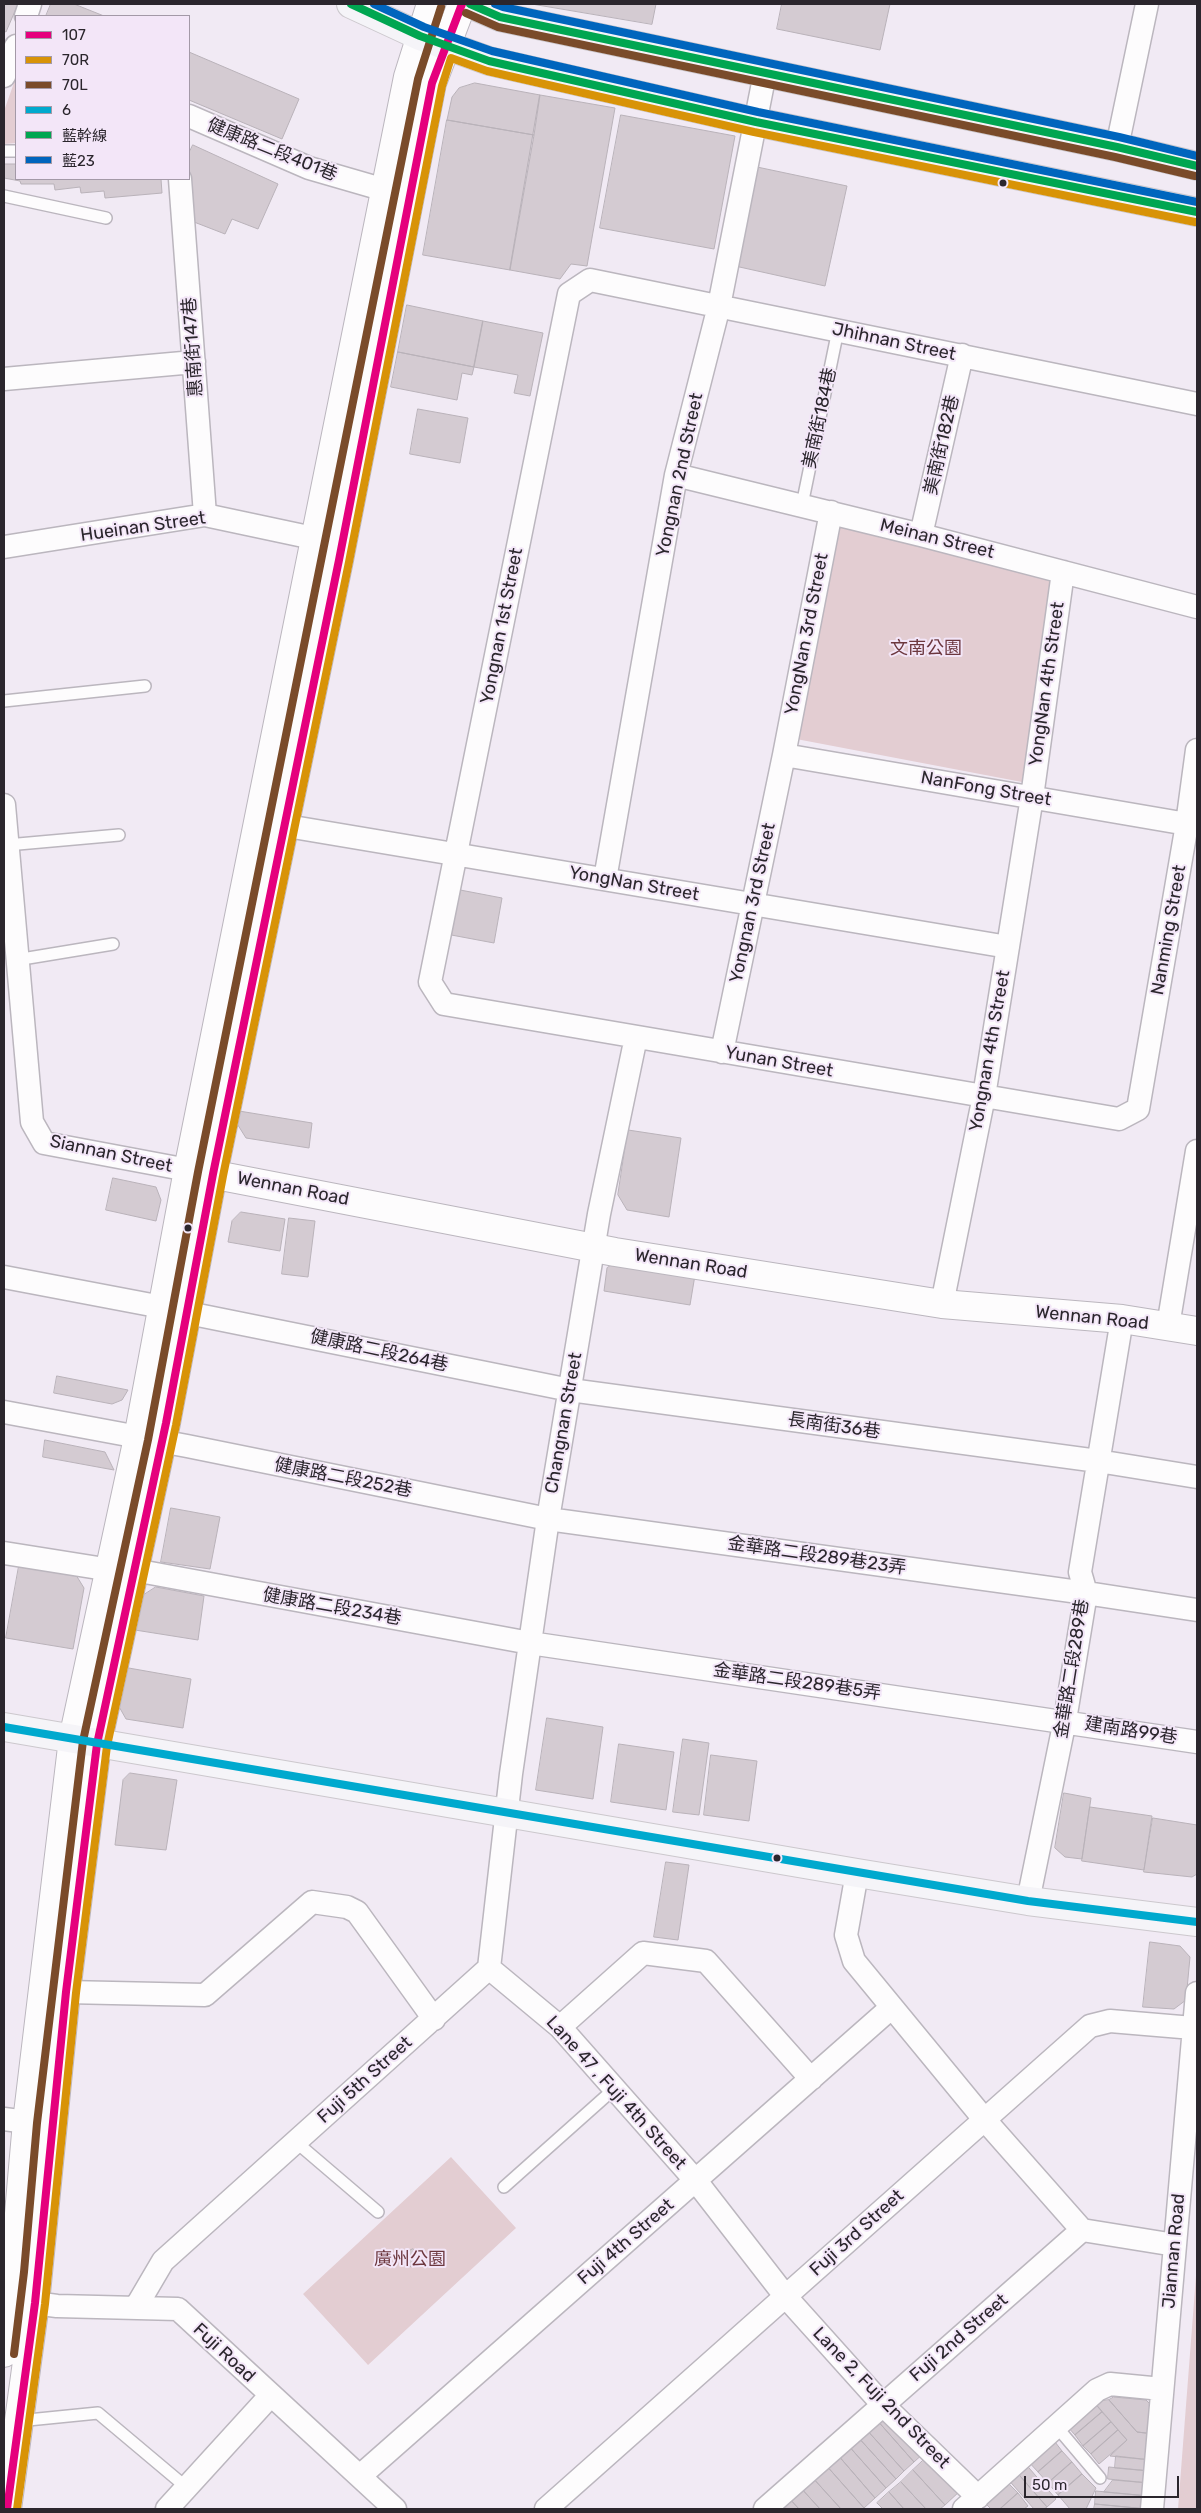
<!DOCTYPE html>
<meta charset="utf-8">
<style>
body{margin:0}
#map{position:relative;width:1201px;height:2513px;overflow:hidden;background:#f1eaf4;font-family:Rubik,"Noto Sans TC",sans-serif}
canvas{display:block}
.frame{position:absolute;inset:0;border:5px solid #2b262d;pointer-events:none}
.legend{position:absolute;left:15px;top:15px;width:175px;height:165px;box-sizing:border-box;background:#f3e6f8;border:1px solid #a399a7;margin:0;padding:6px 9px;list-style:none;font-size:15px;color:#2b262d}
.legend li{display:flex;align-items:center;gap:10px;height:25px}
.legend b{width:25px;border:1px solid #a399a7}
.scale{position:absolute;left:1024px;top:2476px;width:155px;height:22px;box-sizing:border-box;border:2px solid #2b262d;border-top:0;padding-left:6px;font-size:15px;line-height:18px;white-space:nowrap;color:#2b262d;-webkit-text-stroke:4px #f3e6f8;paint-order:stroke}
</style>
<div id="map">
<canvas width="1201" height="2513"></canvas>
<div class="frame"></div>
<ul class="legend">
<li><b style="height:6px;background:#e5007d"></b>107</li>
<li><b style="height:6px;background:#d89307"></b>70R</li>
<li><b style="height:6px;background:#7a4b2a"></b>70L</li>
<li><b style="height:6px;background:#00a9ce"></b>6</li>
<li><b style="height:6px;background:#00a651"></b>藍幹線</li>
<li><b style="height:6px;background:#0065bd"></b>藍23</li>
</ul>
<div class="scale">50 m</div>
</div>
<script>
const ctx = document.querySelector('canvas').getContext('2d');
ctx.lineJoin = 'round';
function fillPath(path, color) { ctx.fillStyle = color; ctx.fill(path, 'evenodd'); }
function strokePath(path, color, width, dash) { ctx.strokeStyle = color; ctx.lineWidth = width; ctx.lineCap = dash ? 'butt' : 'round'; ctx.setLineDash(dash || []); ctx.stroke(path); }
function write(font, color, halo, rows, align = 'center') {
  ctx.font = font + ' Rubik,"Noto Sans TC",sans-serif'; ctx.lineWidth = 4; ctx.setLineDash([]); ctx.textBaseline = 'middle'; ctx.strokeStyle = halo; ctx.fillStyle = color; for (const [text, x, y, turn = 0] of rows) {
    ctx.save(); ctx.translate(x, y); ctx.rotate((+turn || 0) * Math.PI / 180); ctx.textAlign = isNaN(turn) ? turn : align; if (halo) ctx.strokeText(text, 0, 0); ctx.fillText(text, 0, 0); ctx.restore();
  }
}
fillPath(new Path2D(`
 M 16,77 L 16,143 L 4,144 L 4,111 Z
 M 840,508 L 1053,567 L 1022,782 L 791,738 Z
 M 451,2157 L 516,2228 L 368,2365 L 303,2294 Z
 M 1197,2263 L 1197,2509 L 1178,2509 Z`), '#e3cdd2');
const building = new Path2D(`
 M 4,4 L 18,4 L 6,32 L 4,31 Z
 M 51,4 L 74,4 L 104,16 L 46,16 Z
 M 532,4 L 656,4 L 652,24 Z
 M 782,4 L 890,4 L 880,50 L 777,29 Z
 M 189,52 L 299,99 L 282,139 L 189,100 Z
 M 475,83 L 540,95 L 534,135 L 447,120 L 452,97 L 459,88 Z
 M 540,95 L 615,108 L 587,266 L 571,264 L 560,279 L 510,270 Z
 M 621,115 L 735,136 L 714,249 L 600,228 Z
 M 447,120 L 534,135 L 510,270 L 423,255 Z
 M 193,145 L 278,184 L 258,229 L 232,219 L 225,234 L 194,222 L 189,179 L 189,153 Z
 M 4,164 L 16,164 L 16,179 L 161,179 L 162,193 L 105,198 L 104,191 L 81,193 L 80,187 L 55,190 L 54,184 L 21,184 L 20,181 L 4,178 Z
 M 757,167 L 847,186 L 825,286 L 735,266 Z
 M 407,305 L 483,321 L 474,367 L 398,352 Z
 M 483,321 L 543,333 L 530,396 L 514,393 L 518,375 L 474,367 Z
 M 398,352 L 474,367 L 472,375 L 462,373 L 457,400 L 391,387 Z
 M 418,409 L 468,418 L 460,463 L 410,454 Z
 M 455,889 L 502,898 L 494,943 L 446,934 Z
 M 239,1111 L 312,1123 L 309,1148 L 246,1138 L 236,1122 Z
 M 628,1130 L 681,1138 L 669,1217 L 627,1210 L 618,1195 Z
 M 113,1178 L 156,1187 L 161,1200 L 156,1221 L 106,1210 Z
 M 241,1212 L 285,1219 L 280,1251 L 228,1242 L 232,1221 Z
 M 289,1218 L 315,1221 L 308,1277 L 282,1274 Z
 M 617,1262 L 695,1275 L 690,1305 L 604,1291 L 607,1268 Z
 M 57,1376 L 128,1390 L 122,1400 L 112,1404 L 54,1393 Z
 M 45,1440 L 105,1452 L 114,1470 L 43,1457 Z
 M 171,1508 L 220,1517 L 210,1569 L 161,1562 Z
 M 19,1566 L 76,1575 L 84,1588 L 73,1649 L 6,1638 Z
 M 156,1587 L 204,1596 L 198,1640 L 135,1630 L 142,1596 Z
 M 123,1667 L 191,1679 L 183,1728 L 126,1719 L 117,1703 Z
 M 547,1718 L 603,1727 L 593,1799 L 536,1790 Z
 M 683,1739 L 709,1743 L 699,1815 L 673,1812 Z
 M 619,1744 L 674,1752 L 666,1810 L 611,1802 Z
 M 711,1755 L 757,1761 L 749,1821 L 704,1815 Z
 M 130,1773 L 177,1780 L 166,1850 L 115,1845 L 123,1780 Z
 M 1064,1793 L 1091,1798 L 1082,1859 L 1065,1857 L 1055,1848 Z
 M 1090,1807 L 1152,1816 L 1144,1870 L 1082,1861 Z
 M 1153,1818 L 1197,1825 L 1197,1874 L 1192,1877 L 1144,1872 Z
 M 666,1862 L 689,1865 L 678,1940 L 654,1937 Z
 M 1150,1942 L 1180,1946 L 1190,1957 L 1186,2000 L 1174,2009 L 1143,2007 Z
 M 413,2249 L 420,2254 L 419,2263 L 411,2267 L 404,2262 L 405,2253 Z
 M 1114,2397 L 1146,2400 L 1156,2410 L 1154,2434 L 1137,2432 L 1109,2400 Z
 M 1109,2400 L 1137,2432 L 1154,2434 L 1151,2460 L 1110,2456 L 1127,2440 L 1094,2402 Z
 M 1094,2402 L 1102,2412 L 1075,2435 L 1067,2426 Z
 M 1102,2412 L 1111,2422 L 1083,2446 L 1075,2435 Z
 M 893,2418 L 925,2452 L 914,2462 L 876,2419 Z
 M 876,2419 L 914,2462 L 904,2471 L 865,2428 Z
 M 1111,2422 L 1118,2430 L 1091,2454 L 1083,2446 Z
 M 865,2428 L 904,2471 L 896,2479 L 857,2436 Z
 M 1118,2430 L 1127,2440 L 1099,2464 L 1091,2454 Z
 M 857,2436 L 896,2479 L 886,2488 L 847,2444 Z
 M 1052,2438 L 1062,2451 L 1038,2472 L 1027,2460 Z
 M 847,2444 L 886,2488 L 875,2498 L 837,2454 Z
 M 1062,2451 L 1072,2462 L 1048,2483 L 1038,2472 Z
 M 837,2454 L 875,2498 L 864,2508 L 825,2464 Z
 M 929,2455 L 961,2490 L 945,2505 L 913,2470 Z
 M 1116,2456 L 1151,2460 L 1150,2471 L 1115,2468 Z
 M 1023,2461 L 1056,2499 L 1047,2507 L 1014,2469 Z
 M 1072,2462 L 1082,2474 L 1058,2495 L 1048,2483 Z
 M 825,2464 L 864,2508 L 862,2509 L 841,2509 L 812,2477 Z
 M 1109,2467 L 1150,2471 L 1149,2483 L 1108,2479 Z
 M 1014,2469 L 1047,2507 L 1044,2509 L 1034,2509 L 1006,2477 Z
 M 913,2470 L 945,2505 L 940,2509 L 926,2509 L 901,2482 Z
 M 1082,2474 L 1096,2488 L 1086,2509 L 1070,2509 L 1058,2495 Z
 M 812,2477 L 841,2509 L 820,2509 L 800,2487 Z
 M 1004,2479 L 1018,2493 L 1000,2509 L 991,2509 L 985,2503 Z
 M 1113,2480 L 1149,2483 L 1148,2496 L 1104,2492 Z
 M 901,2482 L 926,2509 L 904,2509 L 889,2492 Z
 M 800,2487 L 820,2509 L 799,2509 L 788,2497 Z
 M 1096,2491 L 1148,2496 L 1147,2509 L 1095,2504 Z
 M 889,2492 L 904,2509 L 883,2509 L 877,2503 Z
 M 1018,2493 L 1028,2506 L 1024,2509 L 1000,2509 Z
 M 788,2497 L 799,2509 L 775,2509 Z
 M 1095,2504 L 1147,2509 L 1094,2509 Z`);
fillPath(building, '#d4cbd2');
strokePath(building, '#b9b2b9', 1);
const service = new Path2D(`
 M 4,151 L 16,151
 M 4,196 L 106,218
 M 802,505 L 838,330
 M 4,701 L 145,686
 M 7,845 L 119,835
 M 16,960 L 113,944
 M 296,2142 L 378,2212
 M 504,2187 L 614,2089
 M 18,2421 L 98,2413 L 186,2487
 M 1056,2426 L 1100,2478`);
const minor = new Path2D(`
 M 26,16 L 30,4
 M 4,76 L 16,46
 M 189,116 L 309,168 L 385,190
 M 1117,147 L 1147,4
 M 180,179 L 205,515
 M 4,379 L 194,362
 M 1197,404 L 590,280 L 569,294 L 430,982 L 444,1004 L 1119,1119 L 1138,1109 L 1187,824 L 1197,750
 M 676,475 L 921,535 L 1197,607
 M 921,535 L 962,355
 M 4,547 L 205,515 L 332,542
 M 784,755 L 1187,824
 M 4,805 L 32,1122 L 44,1143 L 188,1170
 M 269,823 L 1008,947
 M 605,879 L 676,475 L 719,306 L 765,73
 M 722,1052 L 784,755 L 831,512
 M 4,1277 L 162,1307
 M 942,1304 L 984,1096 L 1032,797 L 1063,572
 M 188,1313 L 570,1390 L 1098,1461 L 1197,1477
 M 1168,1326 L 1197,1151
 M 4,1412 L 187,1446 L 548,1519 L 1086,1593 L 1197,1610
 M 4,1553 L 111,1570
 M 134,1570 L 530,1643 L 1197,1742
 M 857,1873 L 846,1935 L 854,1961 L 984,2119 L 1082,2230
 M 1028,1901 L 1065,1720 L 1086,1593 L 1080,1572 L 1122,1319
 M 489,1968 L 560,2027 L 696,2181 L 786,2297 L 883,2405 L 978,2497
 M 66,1992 L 205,1995 L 312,1902 L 347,1907 L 357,1912 L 434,2019
 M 560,2027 L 643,1953 L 706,1961 L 811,2079
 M 4,2119 L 27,2122
 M 19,2301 L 57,2306 L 178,2309 L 395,2509
 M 136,2307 L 163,2261 L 489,1968 L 511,1774 L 548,1519 L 599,1214 L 636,1037
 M 360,2476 L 892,2007
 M 167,2509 L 270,2396
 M 546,2509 L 1090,2026 L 1110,2021 L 1193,2028
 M 765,2509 L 1082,2230 L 1175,2245
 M 964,2509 L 1097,2390 L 1110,2384 L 1162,2389
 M 1152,2509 L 1197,1993`);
const tertiary = new Path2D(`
 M 195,1171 L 615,1252 L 942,1304 L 1122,1319 L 1197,1331
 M 4,2353 L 14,2271 L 27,2122 L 73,1739 L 138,1438 L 188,1170 L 408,77 L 431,4
 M 7,2509 L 35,2303 L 66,1992 L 97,1744 L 166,1423 L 213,1174 L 339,560 L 432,83 L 462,4`);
const primary = new Path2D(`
 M 351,4 L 420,36 L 489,61 L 756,122 L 1197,212
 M 470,4 L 500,17 L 1117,147 L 1197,166
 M 4,1727 L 857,1873 L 1028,1901 L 1197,1922`);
strokePath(service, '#bbb6be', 14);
strokePath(minor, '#bbb6be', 25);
strokePath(tertiary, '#bbb6be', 30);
strokePath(primary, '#ccc8cd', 30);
strokePath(service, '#fdfcfd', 11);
strokePath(minor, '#fdfcfd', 22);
strokePath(tertiary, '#fdfcfd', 28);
strokePath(primary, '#f5f4f8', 28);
strokePath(new Path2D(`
 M 7,2509 L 35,2303 L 66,1992 L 97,1744 L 166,1423 L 213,1174 L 339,560 L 432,83 L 462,4`), '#e5007d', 8);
strokePath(new Path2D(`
 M 17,2509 L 45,2304 L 76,1993 L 107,1746 L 176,1425 L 223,1176 L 349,562 L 442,86 L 451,58 L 487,71 L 754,132 L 1195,222`), '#d89307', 8);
strokePath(new Path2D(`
 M 466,13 L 498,27 L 1115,157 L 1195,176
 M 14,2354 L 24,2272 L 37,2123 L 83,1741 L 148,1440 L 198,1172 L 418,79 L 441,7`), '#7a4b2a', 8);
strokePath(new Path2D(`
 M 4,1727 L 1028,1901 L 1197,1922`), '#00a9ce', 8);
strokePath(new Path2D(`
 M 351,4 L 420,36 L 489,61 L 756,122 L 1197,212
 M 470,4 L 500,17 L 1117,147 L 1197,166`), '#00a651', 8);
strokePath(new Path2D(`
 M 374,4 L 424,27 L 492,51 L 758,112 L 1197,202
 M 495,4 L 503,7 L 1119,137 L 1197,156`), '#0065bd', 8);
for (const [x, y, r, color] of [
 [1003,183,4.5,"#2b262d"],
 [188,1228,4.5,"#2b262d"],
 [777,1858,4.5,"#2b262d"]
]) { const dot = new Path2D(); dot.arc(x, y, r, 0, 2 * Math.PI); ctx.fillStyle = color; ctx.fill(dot); strokePath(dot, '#f3e6f8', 2); }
write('18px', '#2b262d', '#f3e6f8', [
 ["健康路二段401巷",272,150,22],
 ["Jhihnan Street",894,342,12],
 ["惠南街147巷",193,347,-94],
 ["美南街184巷",820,418,-78],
 ["美南街182巷",942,445,-77],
 ["Yongnan 2nd Street",680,475,-78],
 ["Hueinan Street",143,527,-8],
 ["Meinan Street",937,539,14],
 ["Yongnan 1st Street",502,626,-79],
 ["YongNan 3rd Street",807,634,-79],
 ["YongNan 4th Street",1047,684,-82],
 ["NanFong Street",986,789,10],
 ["YongNan Street",634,884,10],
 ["Yongnan 3rd Street",753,903,-78],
 ["Nanming Street",1169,930,-80],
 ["Yongnan 4th Street",990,1051,-80],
 ["Yunan Street",779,1062,10],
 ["Siannan Street",111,1154,12],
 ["Wennan Road",293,1189,11],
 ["Wennan Road",691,1264,9],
 ["Wennan Road",1092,1318,6],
 ["健康路二段264巷",379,1351,12],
 ["Changnan Street",564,1423,-80],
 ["長南街36巷",834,1426,8],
 ["健康路二段252巷",343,1478,11],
 ["金華路二段289巷23弄",817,1556,8],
 ["健康路二段234巷",332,1607,10],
 ["金華路二段289巷",1072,1669,-81],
 ["金華路二段289巷5弄",797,1682,8],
 ["建南路99巷",1131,1731,9],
 ["Fuji 5th Street",365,2080,-42],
 ["Lane 47 , Fuji 4th Street",616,2093,48],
 ["Fuji 3rd Street",857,2233,-42],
 ["Fuji 4th Street",626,2242,-41],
 ["Jiannan Road",1174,2251,-85],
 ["Fuji 2nd Street",959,2338,-41],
 ["Fuji Road",224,2353,43],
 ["Lane 2, Fuji 2nd Street",881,2398,46]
]);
write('18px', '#6c373e', '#f3e6f8', [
 ["文南公園",926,649],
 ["廣州公園",410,2260]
]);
</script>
